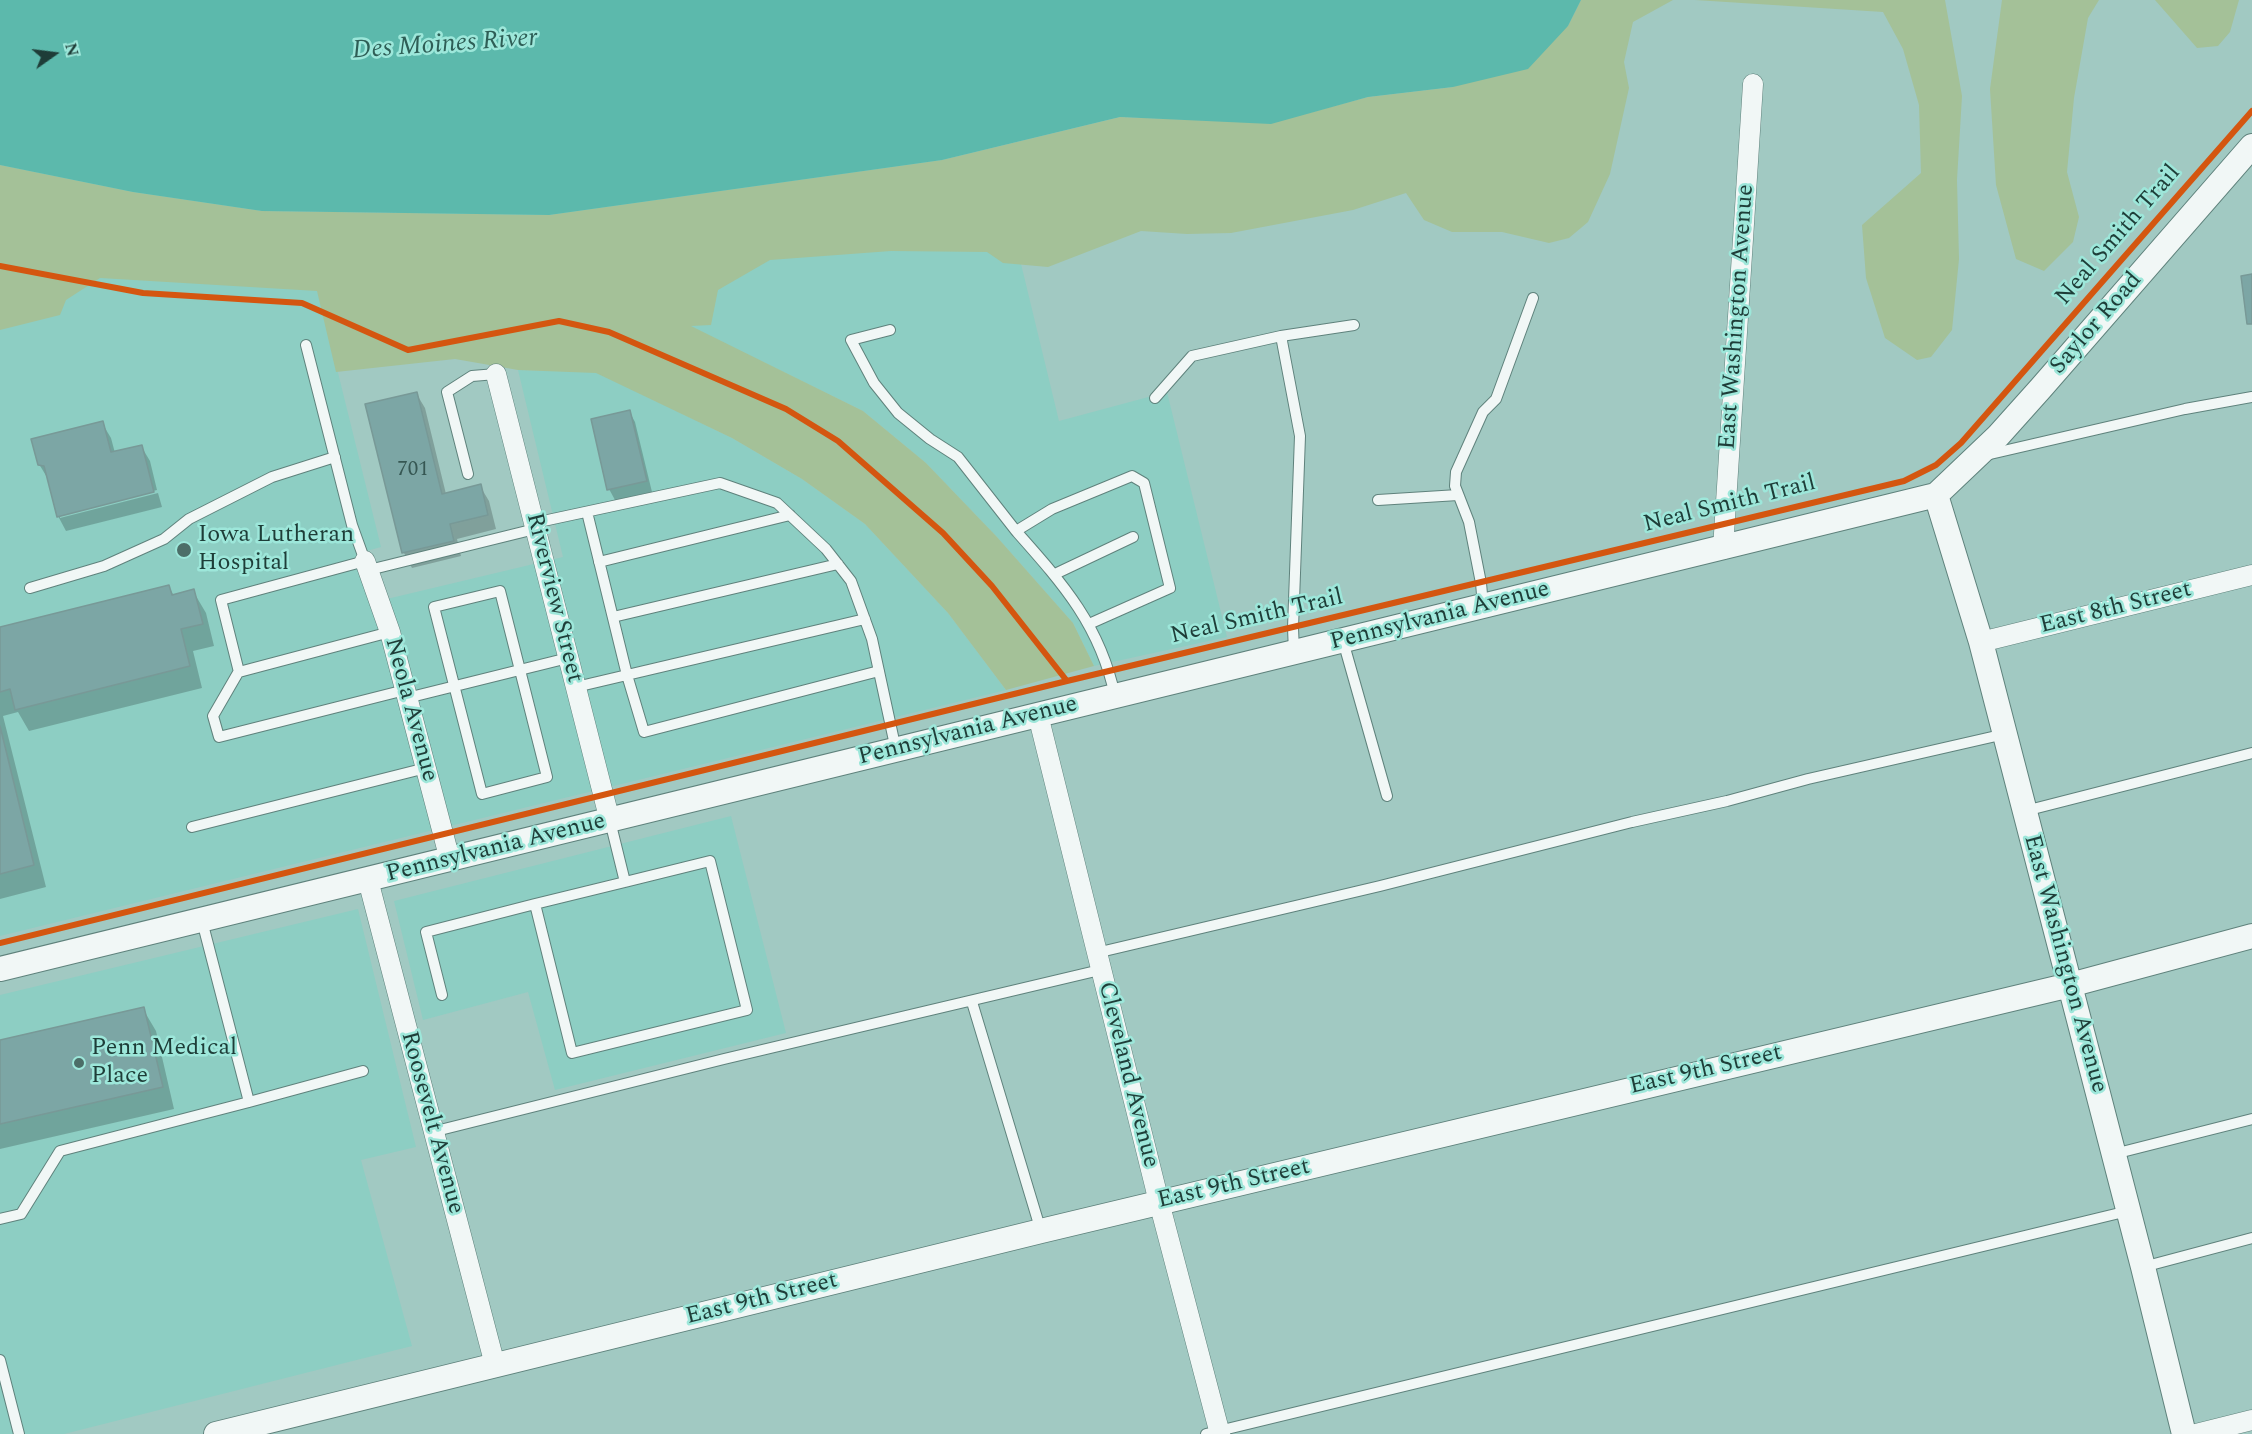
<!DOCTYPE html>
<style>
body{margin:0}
#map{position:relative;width:2252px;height:1434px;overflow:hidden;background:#a1c9c2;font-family:Spectral,serif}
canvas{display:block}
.north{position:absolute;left:24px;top:24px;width:60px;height:60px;-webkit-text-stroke:4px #9de7da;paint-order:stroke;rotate:76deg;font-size:16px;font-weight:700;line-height:24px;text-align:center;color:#1e3d38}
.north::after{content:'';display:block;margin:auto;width:21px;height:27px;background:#1e3d38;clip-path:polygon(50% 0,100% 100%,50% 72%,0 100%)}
</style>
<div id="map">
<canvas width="2252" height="1434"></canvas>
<div class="north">N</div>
</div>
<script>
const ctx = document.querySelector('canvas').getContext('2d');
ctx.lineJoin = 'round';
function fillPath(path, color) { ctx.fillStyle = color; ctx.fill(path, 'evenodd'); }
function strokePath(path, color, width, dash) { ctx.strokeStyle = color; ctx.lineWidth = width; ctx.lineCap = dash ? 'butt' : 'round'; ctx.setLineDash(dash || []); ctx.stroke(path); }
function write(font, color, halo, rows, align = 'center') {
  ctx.font = font + ' Spectral,serif'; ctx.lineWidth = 5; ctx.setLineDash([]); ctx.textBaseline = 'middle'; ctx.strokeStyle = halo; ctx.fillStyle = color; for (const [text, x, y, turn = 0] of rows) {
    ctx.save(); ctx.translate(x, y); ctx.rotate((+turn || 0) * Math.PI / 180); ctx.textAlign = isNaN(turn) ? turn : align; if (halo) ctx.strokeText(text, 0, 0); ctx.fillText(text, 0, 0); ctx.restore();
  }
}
fillPath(new Path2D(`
 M 993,148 L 1059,421 L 1167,392 L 1227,637 L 1094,666 L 1073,623 L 997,537 L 926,463 L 863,411 L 663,313 L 304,235 L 381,547 L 356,554 L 370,603 L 563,557 L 518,370 L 596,372 L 732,438 L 802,479 L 865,524 L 948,613 L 1006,690 L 0,936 L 0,165 L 262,211 L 387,213 L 942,160 Z
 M 731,816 L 786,1033 L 555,1090 L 528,992 L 423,1020 L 394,901 Z
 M 358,909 L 416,1147 L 361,1160 L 412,1346 L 64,1434 L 0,1434 L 0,995 Z`), '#8dcec3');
fillPath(new Path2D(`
 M 1581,0 L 1673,0 L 1633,22 L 1624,62 L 1629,88 L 1610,174 L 1588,222 L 1569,238 L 1549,243 L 1502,232 L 1452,232 L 1424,220 L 1406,193 L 1353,210 L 1231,233 L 1187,234 L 1141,231 L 1048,267 L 1003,263 L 987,252 L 891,251 L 770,260 L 718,290 L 711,325 L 691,326 L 863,411 L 926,463 L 997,537 L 1073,623 L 1094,666 L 1006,690 L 948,613 L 865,524 L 802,479 L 732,438 L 596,373 L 518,370 L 455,359 L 336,372 L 317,291 L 100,278 L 66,300 L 60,315 L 0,330 L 0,165 L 133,192 L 262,211 L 549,215 L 942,160 L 1120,117 L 1271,123 L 1368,97 L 1453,87 L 1568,26 Z
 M 1695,0 L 1945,0 L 1962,96 L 1957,180 L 1959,259 L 1952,330 L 1931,357 L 1917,360 L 1885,338 L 1866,278 L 1862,225 L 1921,173 L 1919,105 L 1903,49 L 1883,12 Z
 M 2002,0 L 2099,0 L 2088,18 L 2074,98 L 2067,172 L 2079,217 L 2073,242 L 2044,271 L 2016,259 L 1996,185 L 1990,89 Z
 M 2155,0 L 2239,0 L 2230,32 L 2218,46 L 2197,48 Z`), '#a4c198');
fillPath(new Path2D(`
 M 0,0 L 1581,0 L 1568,26 L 1528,69 L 1453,87 L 1368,97 L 1271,124 L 1120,117 L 942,160 L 549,215 L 262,211 L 133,192 L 0,165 Z`), '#5cb9ac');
fillPath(new Path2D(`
 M 416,393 L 425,408 L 446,494 L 480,486 L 489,501 L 496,529 L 457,539 L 461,556 L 412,568 L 404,553 L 367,405 Z
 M 629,411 L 635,422 L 652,492 L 615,500 L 609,489 Z
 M 102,423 L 111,438 L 115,453 L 141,446 L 150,461 L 157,490 L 60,514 L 60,518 L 158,493 L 162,507 L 66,531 L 58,516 L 48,479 L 39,464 Z
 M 169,587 L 174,596 L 193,591 L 206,613 L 214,646 L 193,651 L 202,688 L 29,731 L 18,712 L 3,716 L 46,887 L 0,899 L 0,629 Z
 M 143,1009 L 156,1031 L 174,1109 L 0,1149 L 0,1042 Z`), '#0003');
const building = new Path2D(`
 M 2252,274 L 2252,324 L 2247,324 L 2241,276 Z
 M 417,392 L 442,494 L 481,484 L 488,515 L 450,524 L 454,541 L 402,553 L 365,404 Z
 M 630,410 L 647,481 L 607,490 L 591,419 Z
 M 103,421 L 111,452 L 142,445 L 154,492 L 57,517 L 44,466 L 38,465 L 31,439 Z
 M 169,585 L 172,595 L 194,589 L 203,624 L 181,629 L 190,666 L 15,710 L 10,689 L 0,692 L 0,627 Z
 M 0,726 L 34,865 L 0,874 Z
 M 144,1007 L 163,1087 L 0,1124 L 0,1040 Z`);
fillPath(building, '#7ca6a5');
strokePath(building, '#789997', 1.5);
const service = new Path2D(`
 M 890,330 L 851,340 L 874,383 L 898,413 L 930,439 L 958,457 L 1016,531
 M 1281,336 L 1354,325
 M 306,345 L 352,525 L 365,561 L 221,600 L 239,672 L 390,632
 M 1155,398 L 1192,356 L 1281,336 L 1300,436 L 1293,628 L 1294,652
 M 1986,455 L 2185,409 L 2252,397
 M 468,474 L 447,392 L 472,376 L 496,374
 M 1378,500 L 1458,495
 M 587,512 L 627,675 L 644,732 L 879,671
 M 534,523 L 720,483 L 777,503 L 826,549 L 851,581 L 872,639 L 896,750
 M 599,562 L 790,515
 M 369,570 L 535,529
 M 1055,574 L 1133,537
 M 30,588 L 104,566 L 164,539 L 189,519 L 272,477 L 335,457
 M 500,591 L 547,777 L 482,794 L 434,607 Z
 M 1483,606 L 1481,583 L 1469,522 L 1455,486 L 1456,472 L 1483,412 L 1496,399 L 1533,298
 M 613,617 L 838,564
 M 1089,624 L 1170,588 L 1144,483 L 1132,476 L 1052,509 L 1016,531 C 1063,584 1100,625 1115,696
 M 1343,641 L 1387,796
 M 239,671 L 213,716 L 219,737 L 405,690
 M 576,687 L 865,619
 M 407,698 L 568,658
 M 2025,811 L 2252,753
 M 610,821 L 625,882 L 710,861 L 747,1010 L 572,1053 L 535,904 L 625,882
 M 192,827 L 426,768
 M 1096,953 L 1380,886 L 1632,822 L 1727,801 L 1808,779 L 2005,734
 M 442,995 L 426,932 L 535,904
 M 972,1002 L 1041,1231
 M 249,1102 L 363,1071
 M 432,1132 L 724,1059 L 1100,970
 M 2114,1154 L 2252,1119
 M 0,1219 L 21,1214 L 60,1151 L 249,1102 L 202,921
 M 2143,1267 L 2252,1238
 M 0,1360 L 19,1434
 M 1206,1434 L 2128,1211`);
const minor = new Path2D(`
 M 496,374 L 610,821
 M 1723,549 L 1753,84
 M 365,561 L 390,632 L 450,860
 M 1981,642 L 2252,575
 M 1038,715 L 1159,1202 L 1220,1434
 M 368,880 L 495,1365
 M 2196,1434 L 2252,1420`);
const tertiary = new Path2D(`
 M 1936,495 L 1981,642 L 2143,1267 L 2184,1434
 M 1936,495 L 1998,436 L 2041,388 L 2252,146
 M 0,969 L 1936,495
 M 216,1434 L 1041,1231 L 2070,985 L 2252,936`);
strokePath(service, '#5f827c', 12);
strokePath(minor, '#5f827c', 21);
strokePath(tertiary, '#5f827c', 26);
strokePath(service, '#f1f7f6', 10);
strokePath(minor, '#f1f7f6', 20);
strokePath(tertiary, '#f1f7f6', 24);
strokePath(new Path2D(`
 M 0,266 L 143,293 L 302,303 L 408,350 L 559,321 L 609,332 L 786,409 L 838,441 L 943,533 L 992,586 L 1067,681
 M 0,943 L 1067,681 L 1904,481 L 1936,465 L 1961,443 L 2252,111`), '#d45610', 6);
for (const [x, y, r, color] of [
 [184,550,8,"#4c6e68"],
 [79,1063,6,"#4c6e68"]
]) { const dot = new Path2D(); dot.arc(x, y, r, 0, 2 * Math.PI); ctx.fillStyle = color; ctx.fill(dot); strokePath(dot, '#9de7da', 2); }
write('21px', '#365753', null, [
 ["701",413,471]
]);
write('24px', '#1e3d38', '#9de7da', [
 ["Neal Smith Trail",2119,236,-49],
 ["East Washington Avenue",1738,317,-86],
 ["Saylor Road",2097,324,-49],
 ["Neal Smith Trail",1730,505,-14],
 ["Riverview Street",553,598,76],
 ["East 8th Street",2116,609,-14],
 ["Pennsylvania Avenue",1440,617,-14],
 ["Neal Smith Trail",1257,618,-13],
 ["Neola Avenue",410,710,75],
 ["Pennsylvania Avenue",968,732,-14],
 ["Pennsylvania Avenue",496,849,-14],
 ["East Washington Avenue",2064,964,75],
 ["East 9th Street",1706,1071,-13],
 ["Cleveland Avenue",1127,1075,76],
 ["Roosevelt Avenue",431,1123,75],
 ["East 9th Street",1234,1185,-13],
 ["East 9th Street",762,1300,-14]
]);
write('24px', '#1e3d38', '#9de7da', [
 ["Iowa Lutheran",198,536],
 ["Hospital",198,564],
 ["Penn Medical",91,1049],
 ["Place",91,1077]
], 'left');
write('italic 26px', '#2e5e56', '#9de7da', [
 ["Des Moines River",445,46,-4]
]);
</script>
